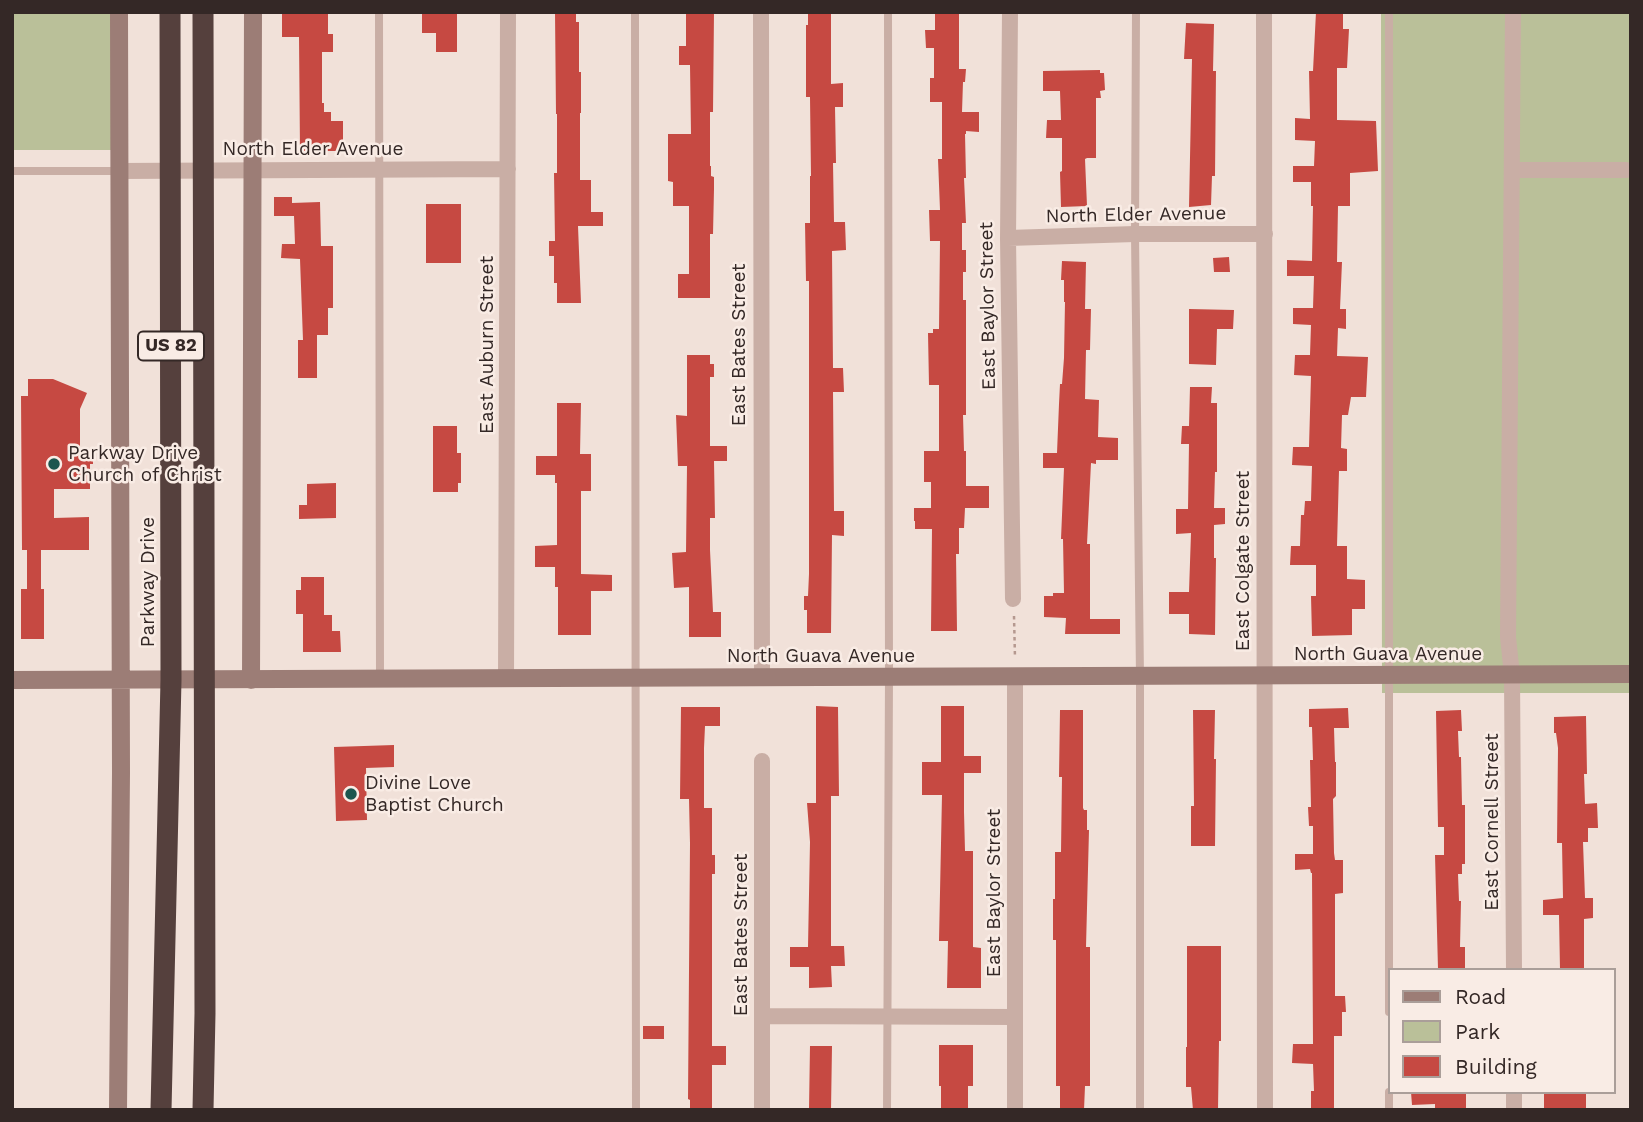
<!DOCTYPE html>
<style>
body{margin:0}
#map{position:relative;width:1643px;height:1122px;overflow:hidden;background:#f1e1d9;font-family:"Work Sans",sans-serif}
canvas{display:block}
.frame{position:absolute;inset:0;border:14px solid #342826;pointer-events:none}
.legend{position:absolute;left:1388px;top:968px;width:228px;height:126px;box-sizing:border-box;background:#f9ece5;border:2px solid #aa9e99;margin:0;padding:9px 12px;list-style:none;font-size:21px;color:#342826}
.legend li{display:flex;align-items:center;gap:14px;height:35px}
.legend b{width:35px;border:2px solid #aa9e99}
</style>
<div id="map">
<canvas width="1643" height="1122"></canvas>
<div class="frame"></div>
<ul class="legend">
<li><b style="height:9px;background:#9c7d76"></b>Road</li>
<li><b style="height:19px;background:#bac099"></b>Park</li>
<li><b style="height:19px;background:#c64942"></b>Building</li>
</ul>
</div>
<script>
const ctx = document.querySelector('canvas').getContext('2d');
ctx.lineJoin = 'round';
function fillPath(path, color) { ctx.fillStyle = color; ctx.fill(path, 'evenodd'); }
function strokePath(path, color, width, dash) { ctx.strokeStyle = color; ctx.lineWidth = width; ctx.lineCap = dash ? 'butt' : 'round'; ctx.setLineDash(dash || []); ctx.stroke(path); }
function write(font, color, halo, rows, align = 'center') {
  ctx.font = font + ' "Work Sans",sans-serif'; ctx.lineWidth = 5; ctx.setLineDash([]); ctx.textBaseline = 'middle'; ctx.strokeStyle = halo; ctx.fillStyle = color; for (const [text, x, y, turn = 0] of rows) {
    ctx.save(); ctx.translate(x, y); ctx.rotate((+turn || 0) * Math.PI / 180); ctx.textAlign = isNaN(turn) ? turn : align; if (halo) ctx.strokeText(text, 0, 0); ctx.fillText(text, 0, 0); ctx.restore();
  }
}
fillPath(new Path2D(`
 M 13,12 L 111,12 L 111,150 L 13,150 Z
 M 1381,12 L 1631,12 L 1631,693 L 1382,693 Z`), '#bac099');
fillPath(new Path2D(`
 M 282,12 L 328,12 L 328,34 L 333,34 L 333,52 L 322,52 L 322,103 L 324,103 L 324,112 L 331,112 L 331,121 L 343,121 L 343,151 L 300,151 L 299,37 L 282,37 Z
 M 422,12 L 457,12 L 457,52 L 436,52 L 436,33 L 422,33 Z
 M 555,12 L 576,12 L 576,22 L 579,22 L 579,72 L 581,72 L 581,113 L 580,113 L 580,180 L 591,180 L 591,212 L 603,212 L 603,226 L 578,226 L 581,303 L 557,303 L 557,283 L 554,283 L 554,256 L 549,256 L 549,241 L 555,241 L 554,173 L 557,173 L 557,114 L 556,114 Z
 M 686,12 L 714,12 L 713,112 L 710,112 L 710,166 L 711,166 L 711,176 L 714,177 L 714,189 L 713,234 L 710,234 L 710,298 L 678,298 L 678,274 L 689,274 L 689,206 L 673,206 L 673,182 L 668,181 L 668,134 L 691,134 L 690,65 L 679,65 L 679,46 L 686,46 Z
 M 808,12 L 831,12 L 831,84 L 843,83 L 843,107 L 835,107 L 836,163 L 833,163 L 834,222 L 845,222 L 846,250 L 832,251 L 833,368 L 843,368 L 844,392 L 833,392 L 834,511 L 844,511 L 844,536 L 832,535 L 831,633 L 807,633 L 807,610 L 804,610 L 804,596 L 808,596 L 809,574 L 809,281 L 806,281 L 805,223 L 810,223 L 810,176 L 811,176 L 810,97 L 806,97 L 806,25 L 808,25 Z
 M 935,12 L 959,12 L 959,69 L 966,69 L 965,82 L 963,82 L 962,112 L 979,112 L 979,132 L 966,131 L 966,134 L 965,134 L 966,178 L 964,178 L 966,223 L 962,223 L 962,250 L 966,250 L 966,272 L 963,272 L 963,300 L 966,300 L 966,415 L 963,415 L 964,451 L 966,451 L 966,486 L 989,486 L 989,508 L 965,508 L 964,528 L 959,528 L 959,554 L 956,554 L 957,631 L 931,631 L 932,529 L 915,529 L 915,521 L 914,521 L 914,508 L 931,508 L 931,482 L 924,482 L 924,451 L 939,451 L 939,385 L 929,385 L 928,333 L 933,333 L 933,329 L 939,329 L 940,241 L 930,241 L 929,210 L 940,210 L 938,159 L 942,159 L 942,102 L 930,102 L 930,78 L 934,78 L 934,48 L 926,48 L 925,30 L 935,30 Z
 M 1316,12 L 1343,12 L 1343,29 L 1349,29 L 1347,68 L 1337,68 L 1337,120 L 1376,121 L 1378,171 L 1350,173 L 1350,206 L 1338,206 L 1337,262 L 1342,262 L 1340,309 L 1346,309 L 1346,329 L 1338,328 L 1337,356 L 1368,357 L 1366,397 L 1351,397 L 1348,415 L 1342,415 L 1341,448 L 1347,449 L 1347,471 L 1339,471 L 1337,546 L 1347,546 L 1347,579 L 1365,580 L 1365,609 L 1352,609 L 1352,635 L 1312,636 L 1311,596 L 1316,596 L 1316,565 L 1290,565 L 1291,546 L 1300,546 L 1301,515 L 1304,515 L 1305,501 L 1311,501 L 1312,466 L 1292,465 L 1293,447 L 1309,447 L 1311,376 L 1294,375 L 1295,355 L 1310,355 L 1311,325 L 1293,324 L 1293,308 L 1313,308 L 1314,276 L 1287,276 L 1287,260 L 1312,261 L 1313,206 L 1311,206 L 1311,182 L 1293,182 L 1293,166 L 1314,166 L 1315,141 L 1295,140 L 1295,118 L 1310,119 L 1309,71 L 1313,71 Z
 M 1186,23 L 1214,24 L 1213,71 L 1216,71 L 1215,176 L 1212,176 L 1211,205 L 1189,207 L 1192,59 L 1184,59 Z
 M 1100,70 L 1100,73 L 1104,73 L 1105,90 L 1100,91 L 1101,98 L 1096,98 L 1096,158 L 1087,158 L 1085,159 L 1087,206 L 1061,207 L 1060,172 L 1062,171 L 1062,138 L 1046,138 L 1047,120 L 1061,120 L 1060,91 L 1043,91 L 1043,71 Z
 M 274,197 L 292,197 L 292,203 L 320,202 L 321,246 L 333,246 L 333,308 L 328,308 L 328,335 L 317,335 L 317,378 L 298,378 L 298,340 L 303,340 L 300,259 L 281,258 L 282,244 L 295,244 L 294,216 L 274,216 Z
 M 426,204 L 461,204 L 461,263 L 426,263 Z
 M 1229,257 L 1230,272 L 1214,272 L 1213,258 Z
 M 1062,261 L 1086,262 L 1085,309 L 1091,309 L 1090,350 L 1086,350 L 1085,399 L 1099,400 L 1098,437 L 1118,438 L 1118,460 L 1096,460 L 1096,464 L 1091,463 L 1087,544 L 1090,544 L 1090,619 L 1120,619 L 1120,634 L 1065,634 L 1066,618 L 1044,617 L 1044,596 L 1053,596 L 1053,593 L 1064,593 L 1063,539 L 1061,539 L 1064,468 L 1043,468 L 1043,453 L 1057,453 L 1059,404 L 1060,384 L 1062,384 L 1064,358 L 1065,302 L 1064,302 L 1064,280 L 1061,280 Z
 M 1189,309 L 1234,310 L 1233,329 L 1217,329 L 1216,365 L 1189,364 Z
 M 687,355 L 710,355 L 710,364 L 714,364 L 714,377 L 710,377 L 710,446 L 727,446 L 727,461 L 714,461 L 715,518 L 710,518 L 710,550 L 713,612 L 721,612 L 721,637 L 689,637 L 689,587 L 674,588 L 672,553 L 686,552 L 687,466 L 678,466 L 676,415 L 687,416 Z
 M 28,379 L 53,379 L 87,393 L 80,409 L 80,449 L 93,449 L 93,464 L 90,464 L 90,489 L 54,489 L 54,518 L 89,517 L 89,550 L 41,550 L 41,589 L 44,589 L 44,639 L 21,639 L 21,589 L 27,589 L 27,550 L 22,550 L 21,396 L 28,396 Z
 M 1190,387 L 1212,387 L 1211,403 L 1217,403 L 1217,472 L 1215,472 L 1214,508 L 1225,508 L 1225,524 L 1214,525 L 1214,558 L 1216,558 L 1215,635 L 1189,634 L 1189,614 L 1169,614 L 1169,592 L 1189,592 L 1191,533 L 1176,534 L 1176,509 L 1188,509 L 1189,444 L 1181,444 L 1182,426 L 1189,426 Z
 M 557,403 L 581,403 L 580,454 L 591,454 L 591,491 L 581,491 L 581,574 L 612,575 L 612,591 L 591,591 L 591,635 L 558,635 L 558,587 L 555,587 L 555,567 L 535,567 L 535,546 L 557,545 L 557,483 L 555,483 L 555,475 L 536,475 L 536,456 L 557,456 Z
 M 433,426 L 457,426 L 457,453 L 461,453 L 461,483 L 458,483 L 458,492 L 433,492 Z
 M 336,483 L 336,518 L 299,519 L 299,505 L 307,505 L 307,484 Z
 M 301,577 L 324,577 L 324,615 L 332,615 L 332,631 L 340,631 L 341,652 L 303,652 L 303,614 L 296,614 L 296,590 L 301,590 Z
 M 816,706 L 838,707 L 839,796 L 831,796 L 831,946 L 844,946 L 845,966 L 831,966 L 832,987 L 809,988 L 809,967 L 790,967 L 790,947 L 808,947 L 810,842 L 807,803 L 816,803 Z
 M 941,706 L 964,706 L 964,756 L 981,756 L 981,773 L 964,773 L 964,812 L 965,851 L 973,851 L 973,947 L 981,948 L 981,988 L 947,988 L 948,941 L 939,941 L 942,795 L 922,795 L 922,762 L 941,762 Z
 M 681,707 L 720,707 L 720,726 L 705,726 L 704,748 L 704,808 L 712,808 L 712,855 L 715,855 L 715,874 L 712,874 L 712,1046 L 726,1046 L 726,1065 L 712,1065 L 712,1110 L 690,1110 L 690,1100 L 688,1099 L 690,844 L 689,799 L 680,799 Z
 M 1348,708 L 1349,728 L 1334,728 L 1335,762 L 1336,762 L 1336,796 L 1333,799 L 1334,853 L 1335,860 L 1343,860 L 1343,893 L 1335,894 L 1335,996 L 1345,996 L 1346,1012 L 1342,1012 L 1342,1036 L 1334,1036 L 1334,1110 L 1311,1110 L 1311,1091 L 1314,1091 L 1313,1064 L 1292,1063 L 1293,1044 L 1313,1044 L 1312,873 L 1311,873 L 1310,869 L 1295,870 L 1295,854 L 1313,854 L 1313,826 L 1309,826 L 1308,807 L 1311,807 L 1310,760 L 1313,760 L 1312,727 L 1309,727 L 1309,709 Z
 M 1060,710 L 1083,710 L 1083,808 L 1084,810 L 1087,810 L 1087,830 L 1089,830 L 1086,947 L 1090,947 L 1090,1086 L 1085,1086 L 1084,1110 L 1060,1110 L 1060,1086 L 1056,1086 L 1056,940 L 1053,940 L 1053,899 L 1055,899 L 1055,852 L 1061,852 L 1062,777 L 1059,777 Z
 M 1193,710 L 1215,710 L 1214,759 L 1216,759 L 1215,846 L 1191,846 L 1191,806 L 1194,806 Z
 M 1461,710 L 1462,731 L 1458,731 L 1459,757 L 1461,757 L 1462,805 L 1465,805 L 1465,864 L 1462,864 L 1462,874 L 1458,874 L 1459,901 L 1461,901 L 1460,947 L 1465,947 L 1465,970 L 1444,970 L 1438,969 L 1435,855 L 1444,855 L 1444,827 L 1438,827 L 1436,711 Z
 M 1586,716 L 1587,774 L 1584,774 L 1585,804 L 1597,803 L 1598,828 L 1588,828 L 1588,842 L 1583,842 L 1585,898 L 1593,898 L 1593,918 L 1584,919 L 1584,970 L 1560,970 L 1559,915 L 1543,915 L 1543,900 L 1563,898 L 1562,843 L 1557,843 L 1558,748 L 1556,733 L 1554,733 L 1554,717 Z
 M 394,745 L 394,767 L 366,768 L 367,820 L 336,821 L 334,747 Z
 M 1187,946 L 1221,946 L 1221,1041 L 1219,1041 L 1218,1110 L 1193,1110 L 1191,1087 L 1186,1087 L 1186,1047 L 1187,1047 Z
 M 643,1026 L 664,1026 L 664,1039 L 643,1039 Z
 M 939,1045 L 973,1045 L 973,1086 L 968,1086 L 968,1110 L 941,1110 L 941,1086 L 939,1086 Z
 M 810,1046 L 832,1046 L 831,1110 L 809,1110 Z
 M 1411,1092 L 1466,1092 L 1466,1110 L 1435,1110 L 1435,1104 L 1412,1105 Z
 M 1544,1092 L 1586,1092 L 1586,1110 L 1544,1109 Z`), '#c64942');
strokePath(new Path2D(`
 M 1014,616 L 1015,658`), '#b5988f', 2.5, [3.5, 3.5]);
strokePath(new Path2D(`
 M 379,12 L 380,678
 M 635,12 L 636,1110
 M 1136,12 L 1135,234 L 1140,677 L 1140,1110
 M 12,171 L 119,171
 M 1389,1012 L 1389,12
 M 1389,1092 L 1389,1110
 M 887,1110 L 889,677 L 888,12`), '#c9aea5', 8);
strokePath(new Path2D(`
 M 761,12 L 762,677
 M 1010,12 L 1008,238 L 1013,599
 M 1264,12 L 1265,1110
 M 1513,12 L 1508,637 L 1512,675 L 1514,970
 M 1512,170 L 1626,170
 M 119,171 L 508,169
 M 1008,238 L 1135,234 L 1265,234
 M 506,678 L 508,12
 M 762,761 L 762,1110
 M 762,1016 L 1015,1017
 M 1015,1110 L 1015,677
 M 1514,1110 L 1514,1092`), '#c9aea5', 16);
strokePath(new Path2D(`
 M 12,680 L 1631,674
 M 251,680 L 253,12
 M 118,1110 L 121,773 L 119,12`), '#9c7d76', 18);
strokePath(new Path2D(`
 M 161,1110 L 171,680 L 170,12
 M 203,1110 L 205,1013 L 203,12`), '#55403d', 21);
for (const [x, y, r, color] of [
 [54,464,7,"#1c564e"],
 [351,794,7,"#1c564e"]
]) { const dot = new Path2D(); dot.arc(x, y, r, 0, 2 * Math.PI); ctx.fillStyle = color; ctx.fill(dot); strokePath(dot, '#f9ece5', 2.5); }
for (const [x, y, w] of [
 [171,346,66]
]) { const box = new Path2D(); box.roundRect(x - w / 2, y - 14.5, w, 29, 5); ctx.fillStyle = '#f9ece5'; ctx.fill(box); strokePath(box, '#342826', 2); }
write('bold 18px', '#342826', null, [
 ["US 82",171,346]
]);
write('19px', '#342826', '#f9ece5', [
 ["North Elder Avenue",313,149],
 ["North Elder Avenue",1136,215,-1],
 ["East Baylor Street",988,306,-91],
 ["East Auburn Street",487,345,-90],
 ["East Bates Street",739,345,-90],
 ["East Colgate Street",1243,561,-90],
 ["Parkway Drive",148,582,-90],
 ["North Guava Avenue",1388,654],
 ["North Guava Avenue",821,656],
 ["East Cornell Street",1492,822,-90],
 ["East Baylor Street",994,893,-90],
 ["East Bates Street",741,935,-90]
]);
write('19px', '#342826', '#f9ece5', [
 ["Parkway Drive",68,453],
 ["Church of Christ",68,475],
 ["Divine Love",365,783],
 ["Baptist Church",365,805]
], 'left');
</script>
